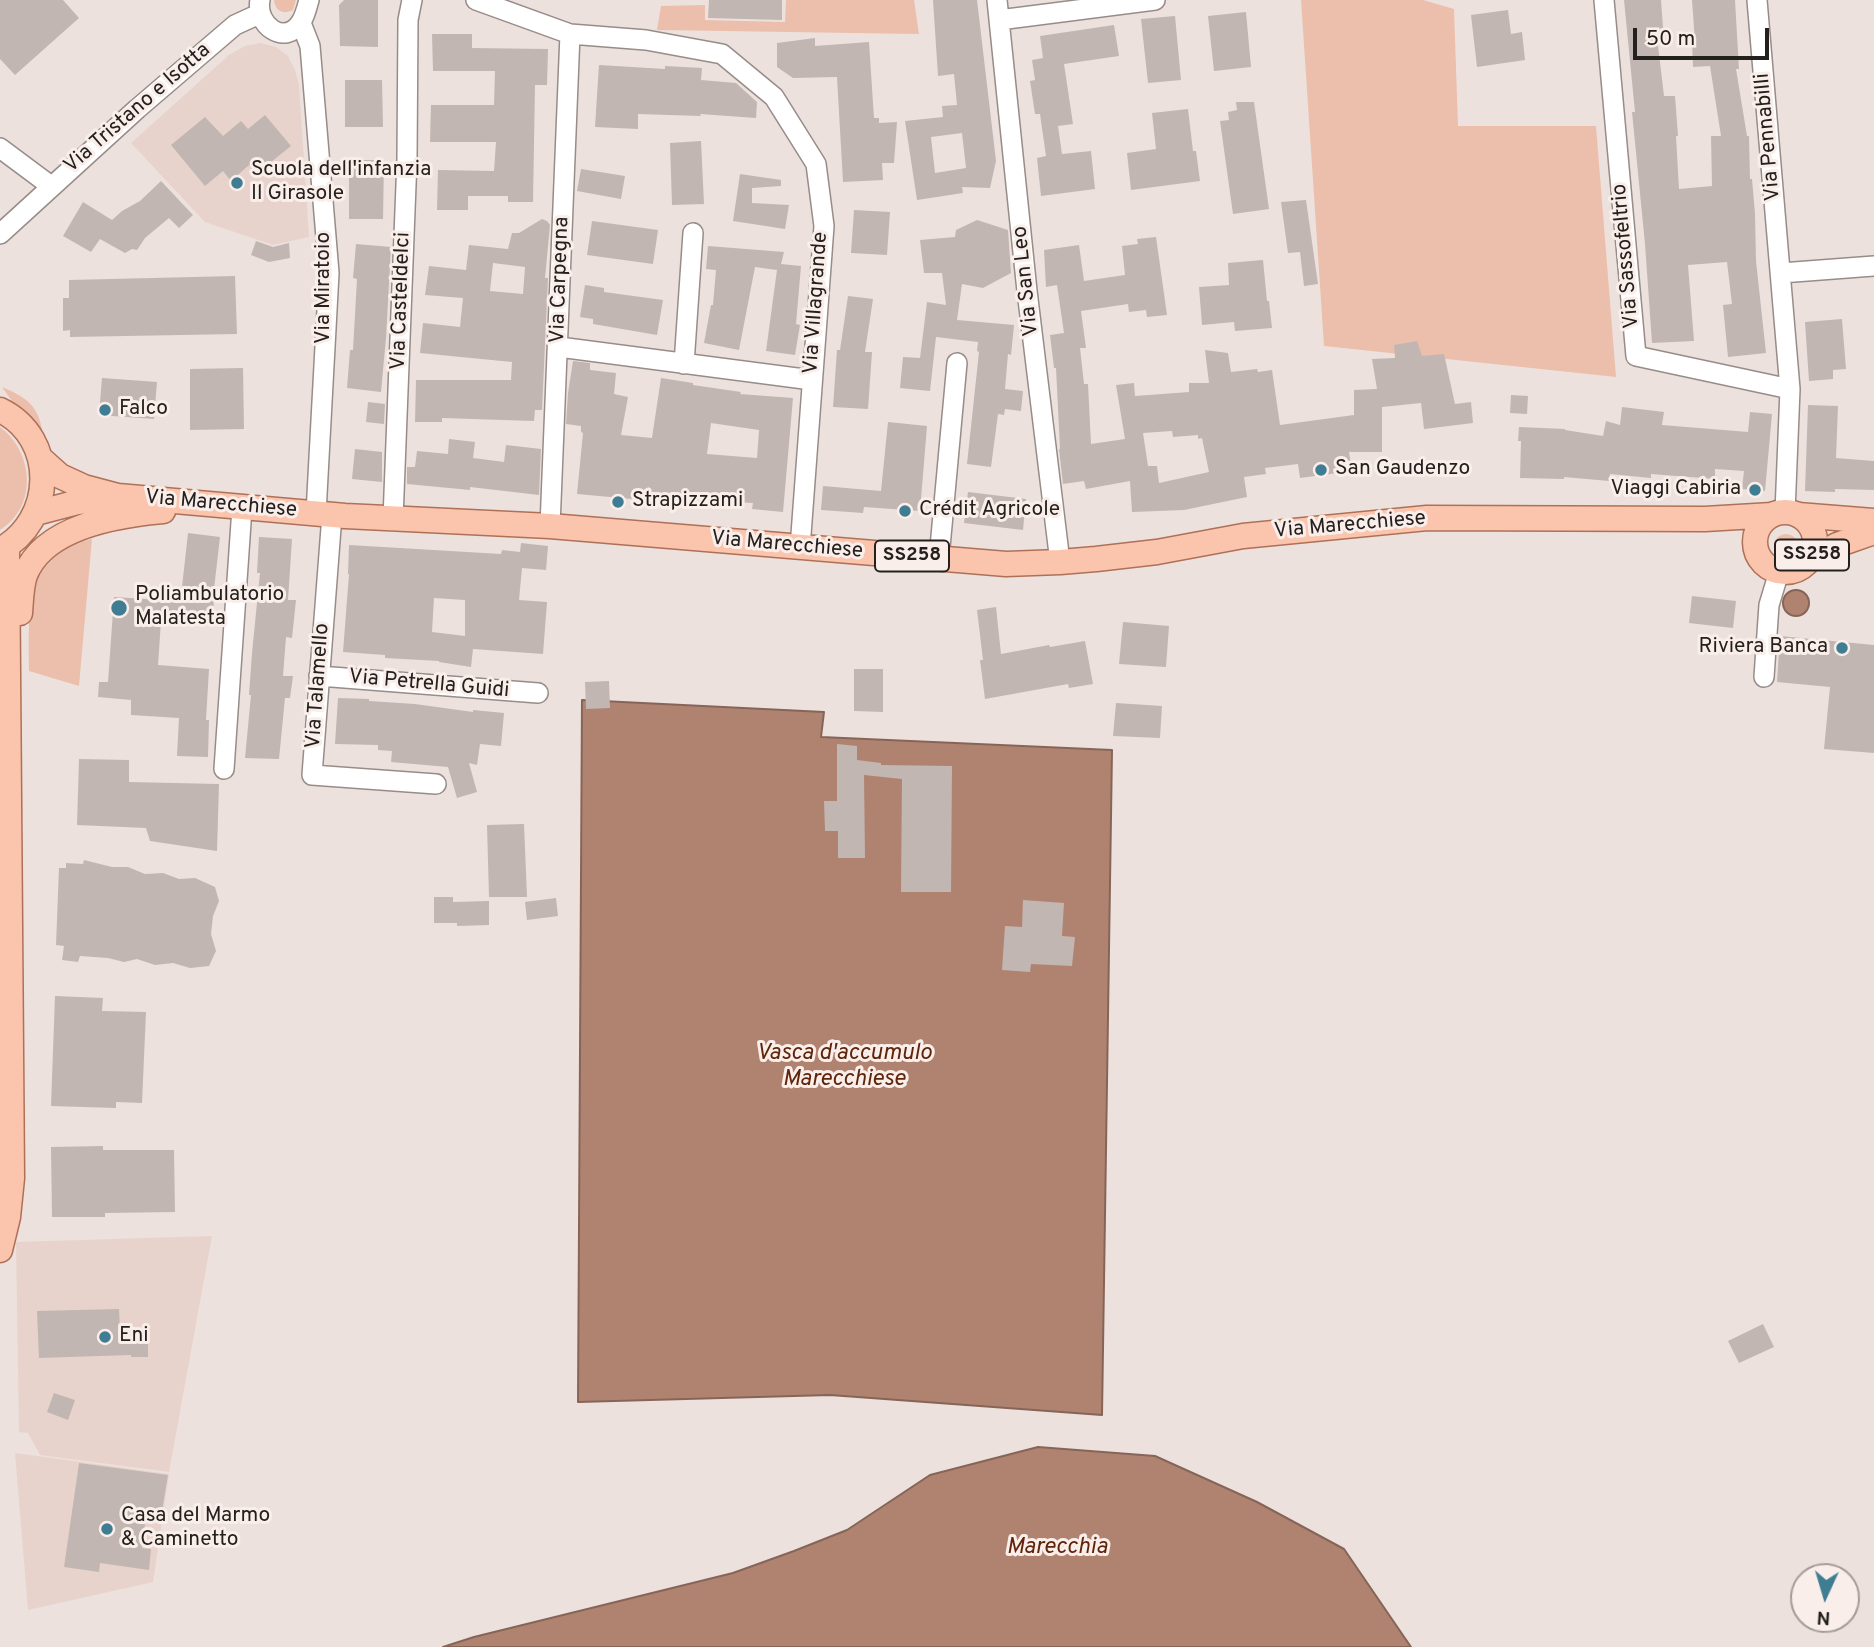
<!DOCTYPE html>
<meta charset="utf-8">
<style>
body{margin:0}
#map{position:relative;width:1874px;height:1647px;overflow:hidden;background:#ede1dd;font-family:Overpass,sans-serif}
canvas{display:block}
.north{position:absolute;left:1790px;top:1563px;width:70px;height:70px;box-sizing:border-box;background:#faeeea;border:2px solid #a49c98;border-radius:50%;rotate:184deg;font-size:19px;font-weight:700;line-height:28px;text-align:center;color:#24201e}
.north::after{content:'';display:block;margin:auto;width:24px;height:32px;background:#3e7d92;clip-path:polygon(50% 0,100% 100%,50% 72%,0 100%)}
.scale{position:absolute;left:1633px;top:28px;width:136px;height:32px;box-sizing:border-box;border:4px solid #24201e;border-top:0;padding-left:9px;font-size:21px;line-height:24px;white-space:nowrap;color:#24201e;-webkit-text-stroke:5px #faeeea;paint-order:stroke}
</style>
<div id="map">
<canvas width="1874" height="1647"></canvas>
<div class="north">N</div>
<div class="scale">50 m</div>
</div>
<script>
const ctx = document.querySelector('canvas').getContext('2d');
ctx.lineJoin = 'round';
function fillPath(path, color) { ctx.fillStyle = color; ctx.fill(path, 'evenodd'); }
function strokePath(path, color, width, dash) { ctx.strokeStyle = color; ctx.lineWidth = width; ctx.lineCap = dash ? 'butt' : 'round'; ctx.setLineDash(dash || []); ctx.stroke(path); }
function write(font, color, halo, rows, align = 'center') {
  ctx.font = font + ' Overpass,sans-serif'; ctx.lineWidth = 6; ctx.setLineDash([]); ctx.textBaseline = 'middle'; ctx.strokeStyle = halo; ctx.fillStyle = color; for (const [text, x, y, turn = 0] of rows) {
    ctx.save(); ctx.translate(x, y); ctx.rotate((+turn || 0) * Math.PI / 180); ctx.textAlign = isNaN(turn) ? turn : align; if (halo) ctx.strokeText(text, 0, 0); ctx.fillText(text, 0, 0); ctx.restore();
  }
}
fillPath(new Path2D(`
 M 260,43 L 276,47 L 288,56 L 295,70 L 299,85 L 309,237 L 273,245 L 205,222 L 131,143 L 229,55 L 245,46 Z
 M 212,1236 L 169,1472 L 40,1455 L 28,1433 L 19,1432 L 16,1242 Z
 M 15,1453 L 169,1474 L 153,1582 L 28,1610 Z`), '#e7d3cc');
fillPath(new Path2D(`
 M 274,0 L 296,0 L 293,10 C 283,15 275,11 274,0 Z
 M 786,0 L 914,0 L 919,34 L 657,30 L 661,6 L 705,5 L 705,20 L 785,22 Z
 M 1301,0 L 1423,0 L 1454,9 L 1458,126 L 1596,126 L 1616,377 L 1324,346 Z
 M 2,387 C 28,398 39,406 43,435 L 19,411 Z
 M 0,427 C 34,452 38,507 0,530 Z
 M1774 546a12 12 0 1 1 24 0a12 12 0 1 1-24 0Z
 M 92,539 L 79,686 L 29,671 C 29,648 27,606 35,585 C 43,562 68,543 92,539 Z`), '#ecbfad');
const water = new Path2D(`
 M1783 603a13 13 0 1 1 26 0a13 13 0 1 1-26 0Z
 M 582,700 L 824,712 L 821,737 L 1112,750 L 1102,1415 L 830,1395 L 578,1402 Z
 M 1038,1447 L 1155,1456 L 1257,1502 L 1344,1549 L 1411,1647 L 443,1647 L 474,1637 L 733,1573 L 794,1551 L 847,1530 L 930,1475 Z`);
fillPath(water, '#b08371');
strokePath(water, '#866558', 2);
fillPath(new Path2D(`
 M 0,0 L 63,0 L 79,18 L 15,75 L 0,59 Z
 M 344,0 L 378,0 L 378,47 L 340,46 L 339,5 Z
 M 709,0 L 782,0 L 782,20 L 708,18 Z
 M 933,0 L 977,0 L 996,161 L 990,188 L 962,187 L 963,193 L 917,200 L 905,121 L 943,117 L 942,106 L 957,105 L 954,74 L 938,76 ZM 962,133 L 966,168 L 935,173 L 931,137 Z
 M 1624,0 L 1661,0 L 1663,28 L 1656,29 L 1664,96 L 1675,96 L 1678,136 L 1676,136 L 1679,189 L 1712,186 L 1711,136 L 1721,136 L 1710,66 L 1693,67 L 1692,42 L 1695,42 L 1692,0 L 1735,0 L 1739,69 L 1736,69 L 1747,136 L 1749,136 L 1750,179 L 1752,179 L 1755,214 L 1756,261 L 1766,353 L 1728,357 L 1723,305 L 1732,304 L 1727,262 L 1688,265 L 1694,341 L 1652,343 L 1645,244 L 1632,112 L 1635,112 Z
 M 1508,10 L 1511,34 L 1522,32 L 1525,60 L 1477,67 L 1471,15 Z
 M 1246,12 L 1251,67 L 1214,71 L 1208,16 Z
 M 1175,16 L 1181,80 L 1148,83 L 1141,19 Z
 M 1114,25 L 1119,56 L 1064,64 L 1073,124 L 1058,126 L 1062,154 L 1091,151 L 1095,189 L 1041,196 L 1037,158 L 1046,156 L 1040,114 L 1035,114 L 1030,81 L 1035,80 L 1032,60 L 1043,58 L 1040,36 Z
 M 432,34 L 472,34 L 472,48 L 548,49 L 547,85 L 535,85 L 533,202 L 508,202 L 508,196 L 468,196 L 468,210 L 437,210 L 438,170 L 494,171 L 496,142 L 430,142 L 431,105 L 494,105 L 495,71 L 433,71 Z
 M 815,38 L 815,46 L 869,42 L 874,118 L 879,118 L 879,123 L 897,122 L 894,163 L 882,163 L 883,180 L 843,182 L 837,77 L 793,78 L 777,67 L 777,43 Z
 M 599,65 L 665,69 L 665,66 L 702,68 L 701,80 L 736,83 L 757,102 L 756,118 L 700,114 L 701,116 L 638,114 L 638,129 L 595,127 Z
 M 345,80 L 382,80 L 383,127 L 345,127 Z
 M 1236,102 L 1254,102 L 1269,209 L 1233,214 L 1220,121 L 1229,120 L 1228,112 L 1237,110 Z
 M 1188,109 L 1193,151 L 1196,151 L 1200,181 L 1131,190 L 1127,153 L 1156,149 L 1152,113 Z
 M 265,115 L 291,146 L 256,174 L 249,165 L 231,181 L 223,171 L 205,186 L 171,145 L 205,117 L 223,136 L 241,121 L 248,129 Z
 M 701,141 L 704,204 L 672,205 L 670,143 Z
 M 349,160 L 384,160 L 383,219 L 349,219 Z
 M 581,169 L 625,176 L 621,199 L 577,191 Z
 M 740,174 L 781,180 L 781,186 L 752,188 L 752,203 L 789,205 L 785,229 L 733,221 Z
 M 161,181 L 193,215 L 179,228 L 169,218 L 145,238 L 137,250 L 132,249 L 125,253 L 100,239 L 91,252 L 63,236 L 83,202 L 112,220 L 122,211 L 140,201 Z
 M 1306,200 L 1318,284 L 1304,286 L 1300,252 L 1288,253 L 1281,202 Z
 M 854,210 L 890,212 L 887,255 L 851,253 Z
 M 542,219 L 547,221 L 550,225 L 545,278 L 548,278 L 542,410 L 535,410 L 534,421 L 442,418 L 442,422 L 415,422 L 416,380 L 511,380 L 512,362 L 420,353 L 423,323 L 460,327 L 463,298 L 425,295 L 429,266 L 466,270 L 469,245 L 508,249 L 512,233 L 519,233 ZM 493,263 L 525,267 L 523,294 L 490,291 Z
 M 977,220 L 1008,230 L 1011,273 L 983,288 L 962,284 L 957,320 L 1014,325 L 1011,355 L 1008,354 L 1005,389 L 1023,391 L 1021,411 L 1005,409 L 1004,415 L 998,414 L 991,467 L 967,464 L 979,352 L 977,351 L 978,342 L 936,337 L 930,391 L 900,388 L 903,357 L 920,358 L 927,302 L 946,305 L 942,273 L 924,273 L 920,240 L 955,237 L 956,230 Z
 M 592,221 L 658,230 L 653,264 L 587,255 Z
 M 1156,237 L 1167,315 L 1147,317 L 1146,310 L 1129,312 L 1128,304 L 1081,311 L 1086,348 L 1080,348 L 1084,384 L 1088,384 L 1091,444 L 1125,439 L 1116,385 L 1134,383 L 1135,396 L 1189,392 L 1189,383 L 1209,383 L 1205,350 L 1228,353 L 1231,372 L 1257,369 L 1258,372 L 1272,370 L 1280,425 L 1354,415 L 1354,390 L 1377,389 L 1372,359 L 1395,358 L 1394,345 L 1417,341 L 1422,356 L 1444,354 L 1455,404 L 1471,402 L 1473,423 L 1424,429 L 1421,403 L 1382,407 L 1382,452 L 1349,452 L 1352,471 L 1300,478 L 1298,464 L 1265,468 L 1266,474 L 1244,477 L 1247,497 L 1184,510 L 1132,512 L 1130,481 L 1086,489 L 1084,481 L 1063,484 L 1059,449 L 1060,449 L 1056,368 L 1054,368 L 1050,335 L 1064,333 L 1057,285 L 1046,287 L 1044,250 L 1079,245 L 1084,281 L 1125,275 L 1122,246 L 1138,244 L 1137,239 ZM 1172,431 L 1173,437 L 1198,435 L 1198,439 L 1202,438 L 1209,472 L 1159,483 L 1157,466 L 1148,466 L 1143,433 Z
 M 256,241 L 273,247 L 289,243 L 290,258 L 269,262 L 251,255 Z
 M 356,244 L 391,247 L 386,338 L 381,392 L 347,388 L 350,350 L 353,350 L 357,279 L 353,278 Z
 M 708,246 L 784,252 L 781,264 L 801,266 L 796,324 L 800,325 L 795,355 L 766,351 L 777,270 L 755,267 L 739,350 L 704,343 L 711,305 L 713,305 L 716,270 L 706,269 Z
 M 1263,260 L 1267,301 L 1269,301 L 1272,328 L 1235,331 L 1234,322 L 1202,325 L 1199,287 L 1229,285 L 1228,263 Z
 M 235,276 L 237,334 L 70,337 L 70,330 L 63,331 L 63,298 L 69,298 L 69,280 Z
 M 585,285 L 604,288 L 604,292 L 663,300 L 657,335 L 593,324 L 593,319 L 580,317 Z
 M 848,296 L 873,299 L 865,352 L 872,352 L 868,409 L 833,407 L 837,350 L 840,350 Z
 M 1842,319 L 1846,369 L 1833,370 L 1833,379 L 1809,381 L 1805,322 Z
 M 573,361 L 590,363 L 590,370 L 616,373 L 614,394 L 628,397 L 621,435 L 652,438 L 661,378 L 693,383 L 693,385 L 741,392 L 740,394 L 793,398 L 783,512 L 752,509 L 753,503 L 694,500 L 632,493 L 632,499 L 577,494 L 583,433 L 581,432 L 581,426 L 566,424 L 568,393 ZM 711,423 L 759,430 L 757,458 L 707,454 Z
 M 243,368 L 244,429 L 190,430 L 190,369 Z
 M 102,378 L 157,382 L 154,419 L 99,415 Z
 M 1511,395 L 1528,396 L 1527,414 L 1510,413 Z
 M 368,402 L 385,404 L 384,424 L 366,422 Z
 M 1808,405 L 1838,406 L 1836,458 L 1874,461 L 1874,490 L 1835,489 L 1835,492 L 1805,491 Z
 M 1622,407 L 1664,412 L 1662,425 L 1748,432 L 1750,412 L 1772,414 L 1765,491 L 1742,489 L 1744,471 L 1715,469 L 1715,479 L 1651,474 L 1651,478 L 1610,474 L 1609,481 L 1564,477 L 1564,479 L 1520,478 L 1521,441 L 1518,441 L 1519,427 L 1565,429 L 1565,430 L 1603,436 L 1606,421 L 1620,425 Z
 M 888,422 L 927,426 L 920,511 L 864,507 L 863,513 L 821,510 L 823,486 L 881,491 Z
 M 449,439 L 475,442 L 473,458 L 504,462 L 506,445 L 541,449 L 539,495 L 470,487 L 470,490 L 407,484 L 407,467 L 415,467 L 417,451 L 448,454 Z
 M 355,449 L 382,452 L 382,482 L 352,479 Z
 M 968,492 L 1026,499 L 1023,530 L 964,523 Z
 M 188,533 L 220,537 L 214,589 L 213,624 L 161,621 L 158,665 L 209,669 L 206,720 L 209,720 L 208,757 L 177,756 L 179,718 L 131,715 L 131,700 L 98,697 L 99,682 L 108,682 L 114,597 L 175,601 L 176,587 L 182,587 Z
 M 259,537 L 292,539 L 288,600 L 296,600 L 292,638 L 286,637 L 283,676 L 293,676 L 290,698 L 285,698 L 279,759 L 245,758 L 251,695 L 249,695 L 252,653 L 260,573 L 257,573 Z
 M 521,543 L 548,546 L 546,570 L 522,568 L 519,600 L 547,602 L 543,654 L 473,649 L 471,667 L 439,662 L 439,661 L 385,658 L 385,655 L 343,652 L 349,574 L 348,574 L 349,545 L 501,554 L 502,550 L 520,552 ZM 434,598 L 465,600 L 465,636 L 432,632 Z
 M 1692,596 L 1736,601 L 1733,628 L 1689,623 Z
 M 996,607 L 1001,654 L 1049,645 L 1050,647 L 1085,641 L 1093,684 L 1069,688 L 1068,684 L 985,699 L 980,660 L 983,660 L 977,610 Z
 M 1123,622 L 1169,626 L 1166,667 L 1119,664 Z
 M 1780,636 L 1874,645 L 1874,753 L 1824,749 L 1830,687 L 1777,682 Z
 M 854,669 L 883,669 L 883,712 L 854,711 Z
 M 609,681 L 610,708 L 586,709 L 585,682 Z
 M 338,698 L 369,699 L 369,701 L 415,704 L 473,712 L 473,710 L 504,713 L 501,746 L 480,744 L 477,765 L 469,763 L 477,792 L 457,798 L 448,767 L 391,762 L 392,751 L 378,750 L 378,745 L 335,744 Z
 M 1116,703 L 1162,706 L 1160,738 L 1113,736 Z
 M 837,744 L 857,746 L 857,760 L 881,763 L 881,765 L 952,766 L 951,892 L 901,892 L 902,779 L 864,775 L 865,858 L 838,858 L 838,831 L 825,831 L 824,801 L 837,801 Z
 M 79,759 L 129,760 L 129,782 L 219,784 L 217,851 L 150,841 L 146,828 L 77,825 Z
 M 524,824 L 527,897 L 489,897 L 487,825 Z
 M 84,860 L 112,867 L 128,867 L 145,874 L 163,873 L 179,879 L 195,878 L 215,887 L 219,901 L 213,916 L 211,934 L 216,951 L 209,966 L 190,968 L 173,963 L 155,965 L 137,959 L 124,962 L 108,958 L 80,956 L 78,962 L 62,960 L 64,946 L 56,945 L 59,868 L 66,868 L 66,863 L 83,864 Z
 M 434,897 L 453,897 L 453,902 L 489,901 L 489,925 L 457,926 L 457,923 L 434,923 Z
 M 556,898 L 558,916 L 527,920 L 525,902 Z
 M 1023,900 L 1064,903 L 1062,936 L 1075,937 L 1072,966 L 1031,964 L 1030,972 L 1002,970 L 1005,926 L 1022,927 Z
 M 55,996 L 103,998 L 102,1011 L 146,1012 L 142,1103 L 116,1102 L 116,1108 L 51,1106 Z
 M 103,1146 L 103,1150 L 174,1150 L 175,1212 L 105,1213 L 105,1217 L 52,1217 L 51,1147 Z
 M 119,1309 L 120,1330 L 148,1330 L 148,1357 L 131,1357 L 131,1355 L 39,1358 L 37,1311 Z
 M 1763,1324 L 1774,1347 L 1739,1363 L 1728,1341 Z
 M 54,1393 L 75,1400 L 68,1420 L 47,1412 Z
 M 79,1463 L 168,1475 L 162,1511 L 147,1508 L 142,1548 L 151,1549 L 149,1570 L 100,1563 L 99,1572 L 64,1567 Z`), '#c2b6b2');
const minor = new Path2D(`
 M 260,0 C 255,25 285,47 301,22 C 305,16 307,7 309,0
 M 476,0 L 570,34 L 646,40 L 722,54 L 774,97 L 816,164 L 824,226 L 800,548
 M 997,0 L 1027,291 L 1060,562
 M 1604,0 L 1636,356 L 1790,389
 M 1757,0 L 1790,389 L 1785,512
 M 999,20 L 1155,0
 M 301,23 L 310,46 L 329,273 L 316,513
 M 0,148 L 51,186
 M 0,234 L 137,109 L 235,25 L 259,14
 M 1781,273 L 1874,266
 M 559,347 L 812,380
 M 684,364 L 693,233
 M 332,515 L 312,775 L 436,784
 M 393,519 L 407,159 L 408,20 L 412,0
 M 550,526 L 570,34
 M 939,558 L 957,363
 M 319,676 L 538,693
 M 1764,677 L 1769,605 L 1779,572
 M 224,769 L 242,508`);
const major = new Path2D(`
 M 0,410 C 58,438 55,521 0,550
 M 41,459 L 60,476 L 84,487 L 118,496 L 345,516 L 550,526 L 1006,564 L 1060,562 L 1096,559 L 1157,552 L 1243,536 L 1427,518 L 1705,519 L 1772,515
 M1755 542a30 30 0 1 1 60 0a30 30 0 1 1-60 0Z
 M 36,513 L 78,502 L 107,498
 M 1798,515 L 1874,521
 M 1809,560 L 1837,545 L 1874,532
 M 20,613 C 21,601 21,587 25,575 C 44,526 118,515 163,511
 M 0,1250 L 8,1217 L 12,1178 L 7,546`);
strokePath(minor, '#978c88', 22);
strokePath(major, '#ae7158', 27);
strokePath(minor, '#fff', 19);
strokePath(major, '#fbc4ad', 24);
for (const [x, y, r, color] of [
 [237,183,7,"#3e7d92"],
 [105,410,7,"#3e7d92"],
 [1321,470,7,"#3e7d92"],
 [1755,490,7,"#3e7d92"],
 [618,502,7,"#3e7d92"],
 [905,511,7,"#3e7d92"],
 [119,608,9,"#3e7d92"],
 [1842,648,7,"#3e7d92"],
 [105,1337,7,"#3e7d92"],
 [107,1529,7,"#3e7d92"]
]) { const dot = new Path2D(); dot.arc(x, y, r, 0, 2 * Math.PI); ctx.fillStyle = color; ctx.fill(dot); strokePath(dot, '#faeeea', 2.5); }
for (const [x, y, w] of [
 [1812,555,74],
 [912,556,74]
]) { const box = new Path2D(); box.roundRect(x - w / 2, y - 15.5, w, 31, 5); ctx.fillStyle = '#faeeea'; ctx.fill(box); strokePath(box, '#24201e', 2); }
write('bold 19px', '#24201e', null, [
 ["SS258",1812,555],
 ["SS258",912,556]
]);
write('21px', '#24201e', '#faeeea', [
 ["Via Tristano e Isotta",138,109,-41],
 ["Via Pennabilli",1769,137,-95],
 ["Via Sassofeltrio",1627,256,-95],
 ["Via Carpegna",561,280,-88],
 ["Via San Leo",1027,281,-96],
 ["Via Miratoio",325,288,-90],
 ["Via Casteldelci",402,301,-88],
 ["Via Villagrande",817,303,-86],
 ["Via Marecchiese",221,505,5],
 ["Via Marecchiese",1350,526,-5],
 ["Via Marecchiese",787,546,5],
 ["Via Petrella Guidi",429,685,5],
 ["Via Talamello",319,686,-86]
]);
write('21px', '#24201e', '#faeeea', [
 ["Scuola dell'infanzia",251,171],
 ["Il Girasole",251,195],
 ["Falco",119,410],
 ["San Gaudenzo",1335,470],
 ["Viaggi Cabiria",1741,490,"right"],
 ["Strapizzami",632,502],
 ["Crédit Agricole",919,511],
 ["Poliambulatorio",135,596],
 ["Malatesta",135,620],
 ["Riviera Banca",1828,648,"right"],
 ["Eni",119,1337],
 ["Casa del Marmo",121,1517],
 ["& Caminetto",121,1541]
], 'left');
write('italic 23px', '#5f250b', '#faeeea', [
 ["Vasca d'accumulo",844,1054],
 ["Marecchiese",844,1080],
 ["Marecchia",1057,1548]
]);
</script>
